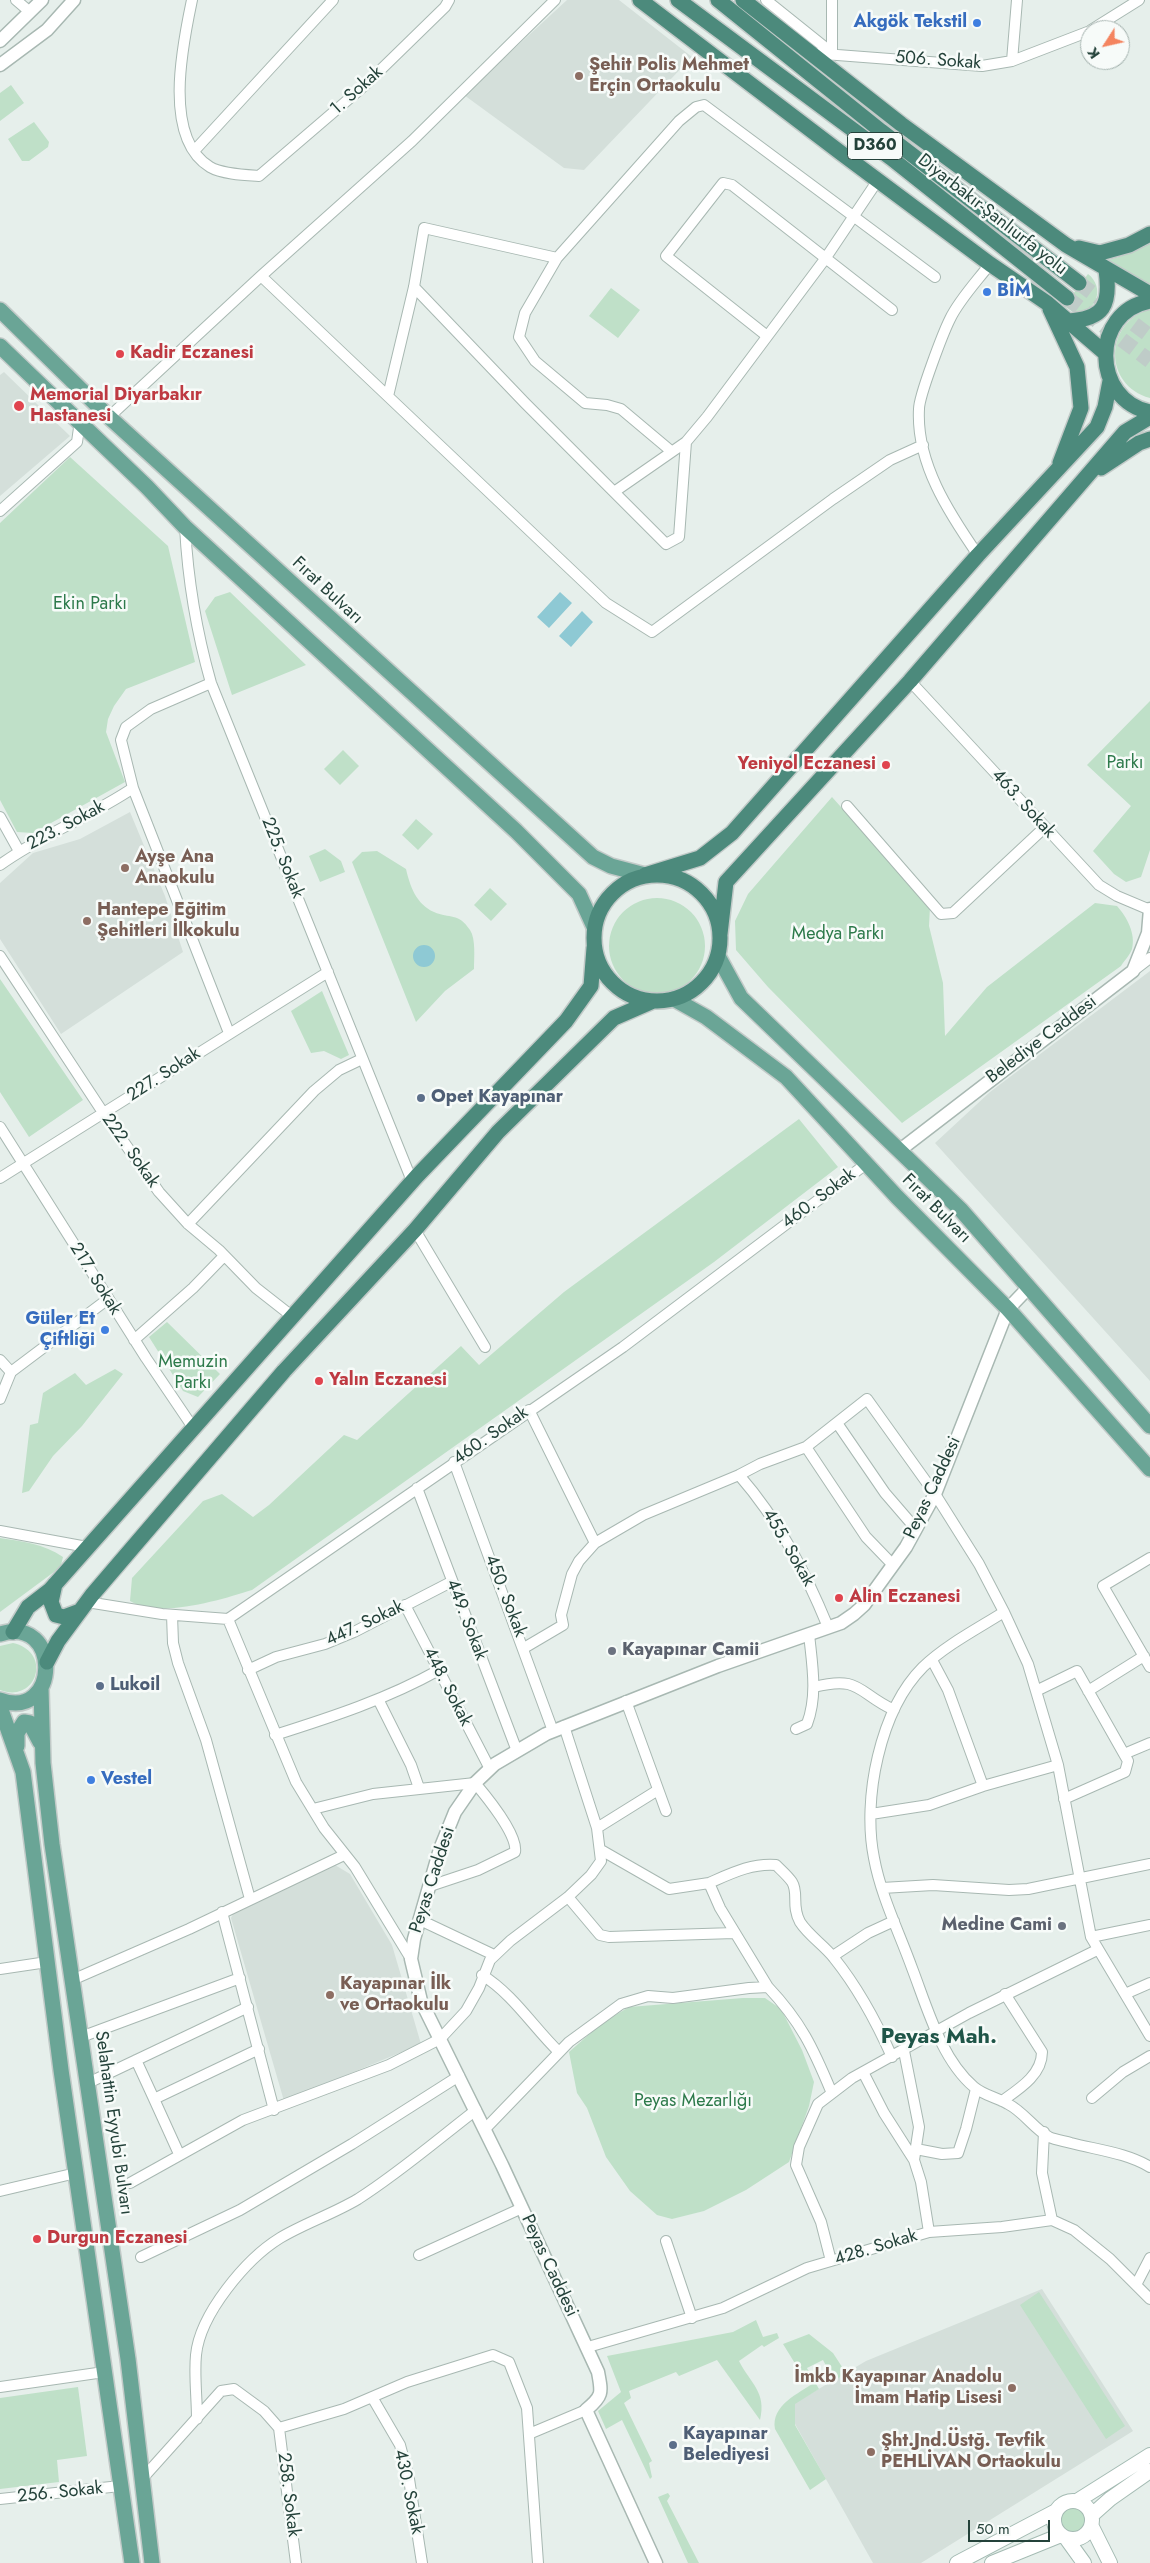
<!DOCTYPE html>
<meta charset="utf-8">
<style>
body{margin:0}
#map{position:relative;width:1150px;height:2563px;overflow:hidden;background:#e6efeb;font-family:Jost,sans-serif}
canvas{display:block}
.north{position:absolute;left:1080px;top:20px;width:50px;height:50px;box-sizing:border-box;background:#f7fbf9;border:1px solid #a3b1ad;border-radius:50%;rotate:235deg;font-size:14px;font-weight:700;line-height:20px;text-align:center;color:#24423a}
.north::after{content:'';display:block;margin:auto;width:18px;height:22px;background:#f4845f;clip-path:polygon(50% 0,100% 100%,50% 72%,0 100%)}
.scale{position:absolute;left:968px;top:2520px;width:82px;height:22px;box-sizing:border-box;border:2px solid #24423a;border-top:0;padding-left:6px;font-size:15px;line-height:18px;white-space:nowrap;color:#24423a;-webkit-text-stroke:4px #f7fbf9;paint-order:stroke}
</style>
<div id="map">
<canvas width="1150" height="2563"></canvas>
<div class="north">K</div>
<div class="scale">50 m</div>
</div>
<script>
const ctx = document.querySelector('canvas').getContext('2d');
ctx.lineJoin = 'round';
function fillPath(path, color) { ctx.fillStyle = color; ctx.fill(path, 'evenodd'); }
function strokePath(path, color, width, dash) { ctx.strokeStyle = color; ctx.lineWidth = width; ctx.lineCap = dash ? 'butt' : 'round'; ctx.setLineDash(dash || []); ctx.stroke(path); }
function write(font, color, halo, rows, align = 'center') {
  ctx.font = font + ' Jost,sans-serif'; ctx.lineWidth = 5; ctx.setLineDash([]); ctx.textBaseline = 'middle'; ctx.strokeStyle = halo; ctx.fillStyle = color; for (const [text, x, y, turn = 0] of rows) {
    ctx.save(); ctx.translate(x, y); ctx.rotate((+turn || 0) * Math.PI / 180); ctx.textAlign = isNaN(turn) ? turn : align; if (halo) ctx.strokeText(text, 0, 0); ctx.fillText(text, 0, 0); ctx.restore();
  }
}
fillPath(new Path2D(`
 M 567,0 L 619,0 L 692,57 L 584,170 L 564,168 L 464,95 Z
 M 4,372 L 70,436 L 0,496 L 0,375 Z
 M 130,812 L 165,896 L 183,952 L 61,1034 L 0,939 L 0,883 L 33,853 L 80,839 Z
 M 1150,971 L 1150,1381 L 935,1143 L 990,1092 Z
 M 335,1865 L 350,1874 L 392,1945 L 421,2044 L 284,2101 L 231,1918 L 233,1914 Z
 M 1042,2289 L 1133,2431 L 921,2563 L 873,2563 L 795,2424 L 795,2403 L 866,2361 Z`), '#d4dfda');
fillPath(new Path2D(`
 M 11,85 L 24,103 L 0,121 L 0,93 Z
 M 34,122 L 49,142 L 48,147 L 29,161 L 22,161 L 8,139 Z
 M 1150,242 L 1150,284 L 1105,261 L 1122,256 Z
 M 1088,274 C 1106,288 1096,315 1073,312 L 1064,306 Z
 M 611,288 L 640,310 L 618,338 L 589,316 Z
 M 1150,309 L 1150,398 C 1103,385 1104,323 1150,309 Z
 M 70,457 L 168,546 L 195,662 L 126,689 L 114,706 L 108,719 L 106,732 L 125,782 L 33,833 L 17,832 L 0,800 L 0,523 Z
 M 230,592 L 306,665 L 232,695 L 205,611 L 215,597 Z
 M 1150,701 L 1150,850 L 1141,877 L 1126,882 L 1114,874 L 1093,851 L 1131,806 L 1087,765 Z
 M 343,750 L 359,766 L 340,785 L 324,769 Z
 M 832,797 L 930,907 L 929,926 L 943,983 L 945,1036 L 987,987 L 1095,903 L 1117,906 C 1127,917 1136,934 1132,949 C 1130,955 1124,961 1121,966 L 902,1123 L 768,987 L 736,950 L 735,921 L 748,894 Z
 M 416,819 L 433,834 L 418,850 L 402,835 Z
 M 325,849 L 341,861 L 345,872 L 320,882 L 309,856 Z
 M 377,851 L 406,869 C 410,886 416,904 434,912 C 450,919 458,912 470,930 C 476,939 474,958 474,969 L 445,991 L 416,1022 L 352,862 L 362,852 Z
 M 490,888 L 507,904 L 491,921 L 474,905 Z
 M609 946a48 48 0 1 1 96 0a48 48 0 1 1-96 0Z
 M 0,979 L 83,1100 L 29,1137 L 0,1092 Z
 M 322,991 L 349,1055 L 341,1059 L 324,1051 L 311,1053 L 291,1011 Z
 M 799,1119 L 838,1167 L 714,1262 L 252,1590 C 220,1600 159,1619 130,1601 L 132,1578 L 203,1501 L 222,1494 L 253,1517 L 269,1505 L 344,1435 L 357,1440 L 461,1346 L 479,1365 L 564,1292 Z
 M 167,1322 L 220,1374 L 198,1397 L 183,1391 L 149,1337 Z
 M 115,1369 L 123,1374 L 82,1426 L 53,1456 L 29,1491 L 22,1493 L 30,1425 L 38,1423 L 43,1393 L 75,1373 L 86,1385 Z
 M 0,1538 C 22,1541 44,1544 63,1557 L 61,1565 L 54,1572 L 0,1612 Z
 M 13,1643 C 53,1652 37,1704 0,1690 L 0,1646 Z
 M 743,1998 L 765,1998 L 781,2009 L 802,2050 L 814,2082 L 809,2106 L 789,2162 L 746,2190 L 704,2211 L 672,2219 L 657,2215 L 630,2191 L 606,2157 L 587,2108 L 577,2093 L 569,2052 L 602,2023 L 629,2007 Z
 M 1039,2292 L 1125,2426 L 1106,2439 L 1020,2305 Z
 M 756,2320 L 763,2337 L 777,2333 L 779,2338 L 764,2347 L 762,2345 L 739,2361 C 750,2383 767,2392 760,2420 L 717,2360 L 679,2376 L 676,2372 L 629,2391 L 631,2398 L 624,2403 L 652,2461 L 649,2463 L 652,2477 L 650,2479 L 622,2420 L 606,2429 L 598,2411 L 621,2392 L 607,2356 L 733,2332 Z
 M 809,2334 L 833,2353 L 846,2373 L 834,2381 L 823,2360 L 807,2368 L 810,2374 L 804,2378 L 783,2344 Z
 M 815,2382 L 819,2389 L 795,2404 L 795,2425 L 826,2479 L 810,2490 L 775,2429 C 771,2405 798,2394 815,2382 Z
 M 78,2387 L 87,2456 L 57,2460 L 59,2482 L 0,2489 L 0,2398 Z
 M 668,2493 L 670,2496 L 667,2501 L 699,2563 L 688,2563 L 658,2497 Z
 M1061 2520a12 12 0 1 1 24 0a12 12 0 1 1-24 0Z`), '#bfe0c8');
fillPath(new Path2D(`
 M 560,592 L 572,603 L 549,628 L 537,617 Z
 M 582,611 L 593,622 L 571,647 L 559,636 Z
 M413 956a11 11 0 1 1 22 0a11 11 0 1 1-22 0Z`), '#8ec9d4');
strokePath(new Path2D(`
 M 1079,283 L 1150,336
 M 1067,298 L 1150,361`), '#bfccc8', 15, [15, 8]);
const minor = new Path2D(`
 M 16,0 L 30,12
 M 192,0 C 183,43 162,138 210,167 C 222,174 244,175 259,176 L 364,86 L 445,7 L 449,0
 M 766,0 L 832,53
 M 832,0 L 832,53
 M 1091,30 L 1139,0
 M 811,53 L 982,66 L 1012,61 L 1090,31
 M 1012,61 L 1017,0
 M 194,151 L 333,0
 M 557,258 L 525,313 L 519,337 L 535,361 L 585,403 L 607,405 L 621,409 L 671,451
 M 261,276 L 606,603 L 652,632 L 833,499 L 890,460 L 923,445
 M 414,287 L 525,403 L 614,492 L 686,442 L 707,417 L 825,259 L 878,180
 M 767,336 L 666,256 L 723,183 L 732,185 L 892,310
 M 388,396 L 414,287 L 424,228 L 557,258 L 679,121 L 696,107 L 704,105 L 935,277
 M 109,417 L 261,276 L 412,141 L 555,0
 M 614,492 L 666,544 L 679,537 L 686,442
 M 0,511 L 77,442 L 80,421
 M 185,527 C 188,583 196,630 211,683 L 412,1181
 M 978,555 C 949,513 916,463 919,409 C 919,396 943,333 950,319 C 959,300 977,281 990,264
 M 910,681 L 1099,885 L 1117,896 L 1150,910
 M 211,683 L 151,709 L 126,727 L 121,740 L 133,788 L 229,1033
 M 847,806 L 941,914 L 953,913 L 1044,828
 M 0,817 L 19,851
 M 0,865 C 41,835 90,817 133,788
 M 0,956 L 104,1114 L 159,1192 L 188,1224 L 219,1250 L 256,1288 L 293,1317
 M 1133,971 L 1150,958
 M 0,1127 L 146,1358 L 194,1429
 M 0,1178 L 328,972
 M 188,1224 L 314,1091 L 339,1070 L 362,1059
 M 415,1230 L 485,1347
 M 134,1340 L 193,1288 L 224,1256
 M 0,1360 L 11,1372
 M 0,1399 L 11,1372 L 108,1299
 M 529,1410 L 595,1543
 M 837,1423 L 885,1493 L 916,1529
 M 806,1447 L 866,1537 L 893,1565
 M 454,1462 L 553,1731
 M 739,1475 C 779,1521 805,1571 828,1627
 M 417,1488 L 517,1751
 M 0,1531 L 87,1547
 M 1150,1558 L 1103,1586 L 1150,1667
 M 87,1602 L 162,1614 L 228,1619 L 623,1347 L 866,1164
 M 405,1605 L 490,1769
 M 1004,1612 C 977,1629 946,1645 923,1667 C 880,1710 862,1799 874,1858 C 881,1896 899,1932 912,1968 C 927,2007 941,2059 974,2087 C 983,2095 998,2098 1008,2104 C 1024,2112 1034,2129 1049,2137 C 1056,2140 1064,2141 1071,2143 C 1098,2150 1127,2153 1150,2167
 M 172,1615 L 173,1643 L 178,1663 L 206,1740 L 250,1899
 M 228,1619 L 296,1782 L 324,1828 L 355,1867 L 411,1959
 M 524,1648 L 563,1625 L 561,1615 L 572,1574 L 579,1561 L 595,1543 L 643,1515 L 739,1475 L 760,1464 L 806,1447 L 867,1399 L 935,1494 L 979,1564 L 1004,1612 L 1028,1664 L 1058,1765 L 1091,1937 L 1150,2036
 M 932,1660 L 948,1690 L 983,1786
 M 248,1670 L 276,1657 L 325,1644 L 354,1632 L 451,1582
 M 814,1687 C 861,1675 857,1693 894,1710
 M 1036,1691 L 1077,1671 L 1124,1754
 M 1088,1691 L 1144,1656
 M 379,1701 L 411,1765 L 419,1788
 M 626,1701 L 666,1811
 M 796,1729 L 807,1724 C 818,1695 812,1664 809,1634
 M 275,1735 C 332,1717 387,1699 439,1670
 M 1064,1799 L 1125,1772 L 1128,1761 L 1124,1754 L 1150,1743
 M 313,1809 L 373,1794 L 475,1783 C 486,1796 518,1835 515,1852 L 478,1870 L 430,1886
 M 871,1814 L 929,1805 L 983,1786 L 1058,1765
 M 597,1828 L 658,1790
 M 601,1850 L 669,1889 L 709,1883 L 720,1908 L 768,1987
 M 709,1883 C 732,1873 752,1863 776,1865 C 781,1870 788,1876 792,1882 C 799,1893 791,1906 800,1922 C 809,1936 824,1945 834,1958 C 859,1989 876,2021 892,2057
 M 882,1888 L 933,1885 L 1009,1890 L 1028,1889 L 1150,1864
 M 568,1897 L 600,1935 L 609,1937 L 734,1933
 M 222,1912 L 274,2110
 M 420,1920 L 494,1955
 M 1091,1937 L 1150,1925
 M 833,1956 L 868,1933 L 894,1921
 M 0,1969 L 47,1962
 M 482,1975 C 513,1994 534,2028 559,2052
 M 72,1980 L 189,1929 L 344,1855
 M 1125,1994 L 1150,1983
 M 81,2037 L 240,1978
 M 904,2051 L 919,2127 L 914,2160
 M 136,2060 L 154,2099
 M 863,2072 L 884,2113 L 914,2160 L 921,2182 L 929,2232
 M 88,2083 L 248,2007
 M 1092,2098 L 1123,2072 L 1150,2056
 M 1002,2101 C 1019,2089 1042,2075 1042,2052 L 1005,1994
 M 485,2129 L 569,2042 L 621,2004 L 648,1996 L 673,1998 L 749,1988 L 768,1987 C 801,2022 813,2048 831,2091
 M 1044,2132 L 1042,2173 L 1052,2220
 M 916,2149 L 942,2154 L 958,2153 L 966,2129 L 976,2089
 M 179,2154 L 154,2099 L 259,2049
 M 130,2183 L 243,2120 L 389,2065 L 440,2039 L 466,2011 L 479,1988 L 490,1960 L 510,1941 L 568,1897 L 591,1875 L 601,1861 L 597,1828 L 564,1726
 M 0,2191 L 76,2173
 M 666,2241 L 692,2318
 M 419,2255 L 522,2208
 M 141,2257 L 240,2210 L 352,2144 L 459,2076
 M 831,2261 L 821,2222 L 796,2165 L 799,2147 L 818,2104 L 852,2078 L 969,2013 L 1097,1950
 M 1137,2283 L 1150,2258
 M 588,2347 L 723,2308 L 807,2268 L 929,2232 L 1002,2227 L 1052,2220 L 1074,2230 L 1110,2259 L 1150,2299
 M 0,2387 L 104,2372
 M 372,2397 L 400,2445 L 409,2479 L 422,2563
 M 197,2419 C 197,2398 194,2375 196,2355 C 200,2314 246,2259 280,2238 C 305,2223 333,2214 358,2199 C 399,2173 437,2140 476,2110
 M 279,2428 L 296,2563
 M 529,2434 L 586,2410
 M 142,2479 L 221,2391 L 234,2389 L 264,2411 L 279,2428 L 344,2409 L 407,2382 L 493,2355 L 509,2362 L 527,2408 L 538,2563
 M 0,2499 L 120,2486`);
const tertiary = new Path2D(`
 M 0,41 L 42,0
 M 0,65 L 47,30 L 74,0
 M 900,1150 L 1133,971 L 1148,933 L 1150,909
 M 656,2563 L 586,2410 C 603,2396 602,2393 598,2372 L 502,2165 L 421,2001 L 411,1959 L 414,1939 L 440,1849 L 455,1812 L 475,1783 L 495,1764 L 546,1734 L 718,1666 L 841,1623 L 854,1614 L 864,1605 L 906,1547 L 935,1494 L 1008,1309 L 1029,1287`);
const secondary = new Path2D(`
 M1054 2520a19 19 0 1 1 38 0a19 19 0 1 1-38 0Z
 M 1077,2501 L 1150,2455
 M 1092,2515 L 1110,2499 L 1150,2471
 M 1092,2527 L 1110,2563
 M 1066,2538 L 1084,2563
 M 957,2563 L 1056,2511
 M 992,2563 L 1061,2535`);
const primary = new Path2D(`
 M 0,310 L 109,417 L 593,857 L 611,866 L 645,875
 M 0,346 L 147,487 L 185,527 L 516,831 L 579,894 L 594,927
 M 718,956 L 741,998 L 961,1210 L 1150,1426
 M 674,999 L 706,1017 L 786,1077 L 897,1197 L 1008,1309 L 1150,1469
 M 0,1634 C 62,1614 60,1722 0,1700
 M 41,1688 L 43,1763 L 52,1844 L 128,2359 L 152,2563
 M 0,1707 L 23,1772 L 61,2070 L 132,2563
 M 17,1746 L 17,1733 L 24,1722 L 30,1723 L 40,1742`);
const trunk = new Path2D(`
 M 640,0 L 841,153 L 990,264 L 1047,303 L 1105,353
 M 678,0 L 891,158 L 1067,298
 M 718,0 L 881,131 L 1079,283
 M 743,0 L 901,124 L 1066,245 L 1150,294
 M 1079,248 L 1100,253 L 1129,245 L 1150,234
 M 1150,301 C 1090,312 1092,400 1150,412
 M 1050,309 L 1077,367 L 1081,408 L 1060,463
 M 1068,321 C 1104,319 1111,305 1106,270
 M 1101,468 L 1139,443 L 1150,439
 M594 938a63 63 0 1 1 126 0a63 63 0 1 1-126 0Z
 M 645,875 L 700,858 L 732,833 L 978,555 L 1097,427 L 1105,407 L 1110,381
 M 720,934 L 726,882 L 910,681 L 1125,432 L 1150,417
 M 55,1584 L 51,1602 L 56,1615 L 64,1617 L 80,1611
 M 13,1632 L 28,1607 L 50,1590 L 417,1176 L 566,1021 L 591,986 L 594,948
 M 47,1662 L 58,1641 L 92,1595 L 284,1371 L 415,1230 L 498,1132 L 614,1018 L 653,1001`);
strokePath(minor, '#a8b8b2', 12);
strokePath(tertiary, '#a8b8b2', 15);
strokePath(secondary, '#a4bbb3', 16);
strokePath(primary, '#c2cac8', 18);
strokePath(trunk, '#c2cac8', 18);
strokePath(minor, '#fff', 10);
strokePath(tertiary, '#fff', 12);
strokePath(secondary, '#fff', 14);
strokePath(primary, '#6aa596', 15);
strokePath(trunk, '#4c8a7c', 15);
for (const [x, y, r, color] of [
 [977,23,5,"#3f7fe0"],
 [579,76,5,"#8d6e63"],
 [987,292,5,"#3f7fe0"],
 [120,354,5,"#e0444e"],
 [19,406,6,"#e0444e"],
 [886,765,5,"#e0444e"],
 [125,868,5,"#8d6e63"],
 [87,921,5,"#8d6e63"],
 [421,1098,5,"#5c6f8a"],
 [105,1330,5,"#3f7fe0"],
 [319,1381,5,"#e0444e"],
 [839,1598,5,"#e0444e"],
 [612,1651,5,"#6b7280"],
 [100,1686,5,"#5c6f8a"],
 [91,1780,5,"#3f7fe0"],
 [1062,1926,5,"#6b7280"],
 [330,1995,5,"#8d6e63"],
 [37,2239,5,"#e0444e"],
 [1012,2388,5,"#8d6e63"],
 [673,2445,5,"#5c6f8a"],
 [871,2452,5,"#8d6e63"]
]) { const dot = new Path2D(); dot.arc(x, y, r, 0, 2 * Math.PI); ctx.fillStyle = color; ctx.fill(dot); strokePath(dot, '#f7fbf9', 2); }
for (const [x, y, w] of [
 [875,146,55]
]) { const box = new Path2D(); box.roundRect(x - w / 2, y - 13.5, w, 27, 4); ctx.fillStyle = '#f7fbf9'; ctx.fill(box); strokePath(box, '#24423a', 1); }
write('bold 16px', '#24423a', null, [
 ["D360",875,146]
]);
write('bold 18px', '#366cbe', '#f7fbf9', [
 ["Akgök Tekstil",967,23],
 ["BİM",997,292,"left"],
 ["Güler Et",95,1320],
 ["Çiftliği",95,1341],
 ["Vestel",101,1780,"left"]
], 'right');
write('18px', '#24423a', '#f7fbf9', [
 ["506. Sokak",938,61,4],
 ["1. Sokak",357,91,-42],
 ["Diyarbakır-Şanlıurfa yolu",992,215,38],
 ["Fırat Bulvarı",327,591,43],
 ["463. Sokak",1023,804,48],
 ["223. Sokak",66,826,-28],
 ["225. Sokak",282,858,68],
 ["Belediye Caddesi",1042,1040,-37],
 ["227. Sokak",164,1075,-33],
 ["222. Sokak",130,1151,55],
 ["460. Sokak",819,1199,-37],
 ["Fırat Bulvarı",936,1209,45],
 ["217. Sokak",95,1279,58],
 ["460. Sokak",491,1436,-35],
 ["Peyas Caddesi",933,1488,-65],
 ["455. Sokak",788,1548,60],
 ["450. Sokak",505,1596,69],
 ["449. Sokak",466,1620,69],
 ["447. Sokak",365,1624,-25],
 ["448. Sokak",447,1687,63],
 ["Peyas Caddesi",433,1880,-72],
 ["Selahattin Eyyubi Bulvarı",113,2123,82],
 ["428. Sokak",876,2248,-17],
 ["Peyas Caddesi",549,2266,65],
 ["430. Sokak",408,2492,78],
 ["256. Sokak",60,2493,-6],
 ["258. Sokak",288,2495,83]
]);
write('bold 18px', '#785e54', '#f7fbf9', [
 ["Şehit Polis Mehmet",589,66],
 ["Erçin Ortaokulu",589,87],
 ["Ayşe Ana",135,858],
 ["Anaokulu",135,879],
 ["Hantepe Eğitim",97,911],
 ["Şehitleri İlkokulu",97,932],
 ["Kayapınar İlk",340,1985],
 ["ve Ortaokulu",340,2006],
 ["İmkb Kayapınar Anadolu",1002,2378,"right"],
 ["İmam Hatip Lisesi",1002,2399,"right"],
 ["Şht.Jnd.Üstğ. Tevfik",881,2442],
 ["PEHLİVAN Ortaokulu",881,2463]
], 'left');
write('bold 18px', '#be3a42', '#f7fbf9', [
 ["Kadir Eczanesi",130,354],
 ["Memorial Diyarbakır",30,396],
 ["Hastanesi",30,417],
 ["Yeniyol Eczanesi",876,765,"right"],
 ["Yalın Eczanesi",329,1381],
 ["Alin Eczanesi",849,1598],
 ["Durgun Eczanesi",47,2239]
], 'left');
write('18px', '#2d7a4b', '#f7fbf9', [
 ["Ekin Parkı",90,605],
 ["Parkı",1125,764],
 ["Medya Parkı",838,935],
 ["Memuzin",193,1363],
 ["Parkı",193,1384],
 ["Peyas Mezarlığı",693,2102]
]);
write('bold 18px', '#4e5e75', '#f7fbf9', [
 ["Opet Kayapınar",431,1098],
 ["Lukoil",110,1686],
 ["Kayapınar",683,2435],
 ["Belediyesi",683,2456]
], 'left');
write('bold 18px', '#5b616d', '#f7fbf9', [
 ["Kayapınar Camii",622,1651],
 ["Medine Cami",1052,1926,"right"]
], 'left');
write('bold 22px', '#1f5548', '#f7fbf9', [
 ["Peyas Mah.",939,2038]
]);
</script>
